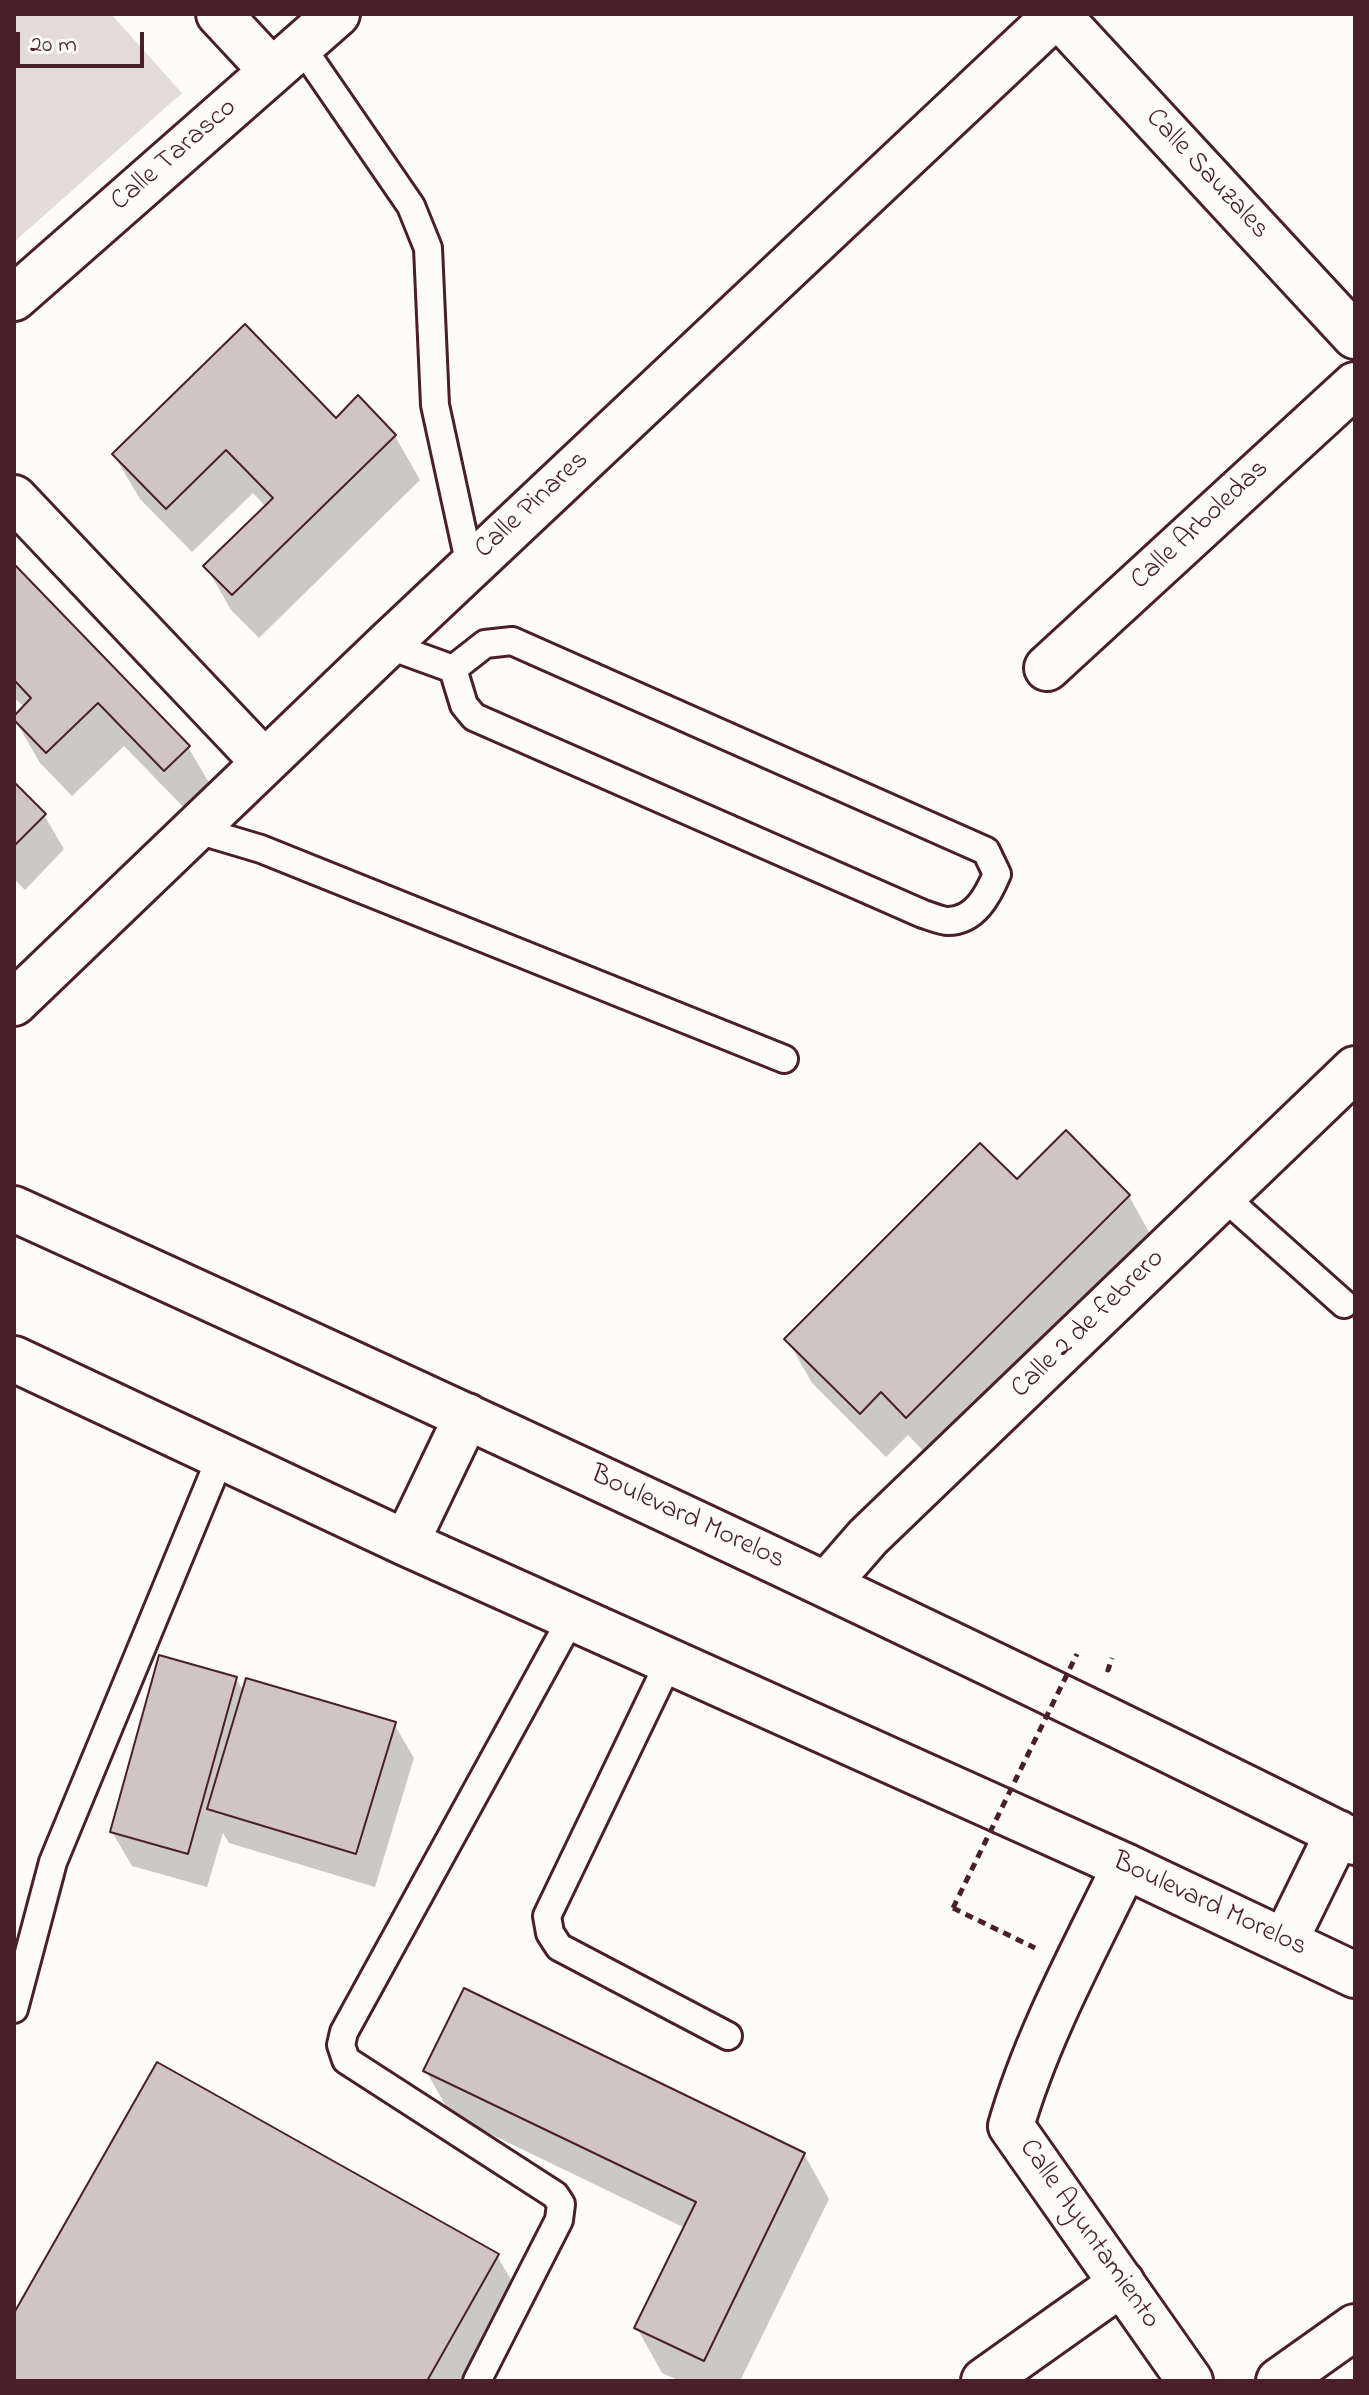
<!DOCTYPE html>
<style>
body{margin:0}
#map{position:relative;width:1369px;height:2395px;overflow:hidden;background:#fdfcf7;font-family:"Indie Flower",sans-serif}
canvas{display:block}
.frame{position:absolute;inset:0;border:16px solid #4a1f2b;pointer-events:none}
.scale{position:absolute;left:16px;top:32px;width:128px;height:36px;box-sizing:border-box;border:4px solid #4a1f2b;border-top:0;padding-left:10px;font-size:24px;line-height:28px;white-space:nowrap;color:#4a1f2b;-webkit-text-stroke:6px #fdfcf7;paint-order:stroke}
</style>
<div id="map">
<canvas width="1369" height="2395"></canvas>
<div class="frame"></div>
<div class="scale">20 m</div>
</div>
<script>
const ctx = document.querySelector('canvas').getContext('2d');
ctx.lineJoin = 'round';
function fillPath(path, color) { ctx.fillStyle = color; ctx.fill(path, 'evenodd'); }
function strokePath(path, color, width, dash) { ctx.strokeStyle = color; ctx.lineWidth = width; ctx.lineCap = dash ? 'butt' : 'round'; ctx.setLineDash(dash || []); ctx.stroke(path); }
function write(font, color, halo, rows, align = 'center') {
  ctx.font = font + ' "Indie Flower",sans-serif'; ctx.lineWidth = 8; ctx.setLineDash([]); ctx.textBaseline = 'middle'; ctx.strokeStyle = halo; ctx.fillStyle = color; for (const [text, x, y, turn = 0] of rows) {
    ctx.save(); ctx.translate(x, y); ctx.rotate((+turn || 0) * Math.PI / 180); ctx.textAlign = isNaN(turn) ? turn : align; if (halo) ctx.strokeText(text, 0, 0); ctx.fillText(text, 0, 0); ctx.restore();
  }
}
fillPath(new Path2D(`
 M 14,14 L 111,14 L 182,93 L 14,242 Z`), '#e3dcda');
fillPath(new Path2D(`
 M 358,398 L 395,436 L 420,480 L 259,638 L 231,610 L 206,566 L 266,507 L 253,493 L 192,552 L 140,499 L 114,455 L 336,420 Z
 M 14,567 L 188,747 L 214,791 L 190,814 L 124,746 L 72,796 L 40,763 L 14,718 L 25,707 L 14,698 Z
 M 14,785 L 44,815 L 64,849 L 25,890 L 14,879 Z
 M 1129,1196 L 1154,1241 L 933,1461 L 908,1435 L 886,1457 L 812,1383 L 787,1339 Z
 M 236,1679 L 244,1692 L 394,1724 L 414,1758 L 375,1887 L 229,1843 L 223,1833 L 207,1887 L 132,1866 L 112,1832 Z
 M 426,2071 L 804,2154 L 829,2199 L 740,2381 L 680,2381 L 662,2373 L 637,2328 L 685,2228 L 451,2115 Z
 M 497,2256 L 523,2300 L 477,2381 L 14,2381 L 14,2317 Z`), '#0003');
const building = new Path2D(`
 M 245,324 L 336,418 L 358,395 L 396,435 L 232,595 L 203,566 L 273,498 L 226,450 L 166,509 L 112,454 Z
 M 14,564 L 190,746 L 164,771 L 98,703 L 46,753 L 14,720 L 14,716 L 31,698 L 14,680 Z
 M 14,782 L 46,814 L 14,846 Z
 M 1066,1130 L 1130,1195 L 906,1418 L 881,1392 L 860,1414 L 784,1339 L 980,1143 L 1017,1179 Z
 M 159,1655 L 237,1677 L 188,1854 L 110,1832 Z
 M 246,1678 L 396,1722 L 356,1854 L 207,1809 Z
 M 464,1988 L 805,2153 L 704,2361 L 634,2328 L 696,2202 L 423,2071 Z
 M 157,2062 L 499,2254 L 427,2381 L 14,2381 L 14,2313 Z`);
fillPath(building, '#d0c5c4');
strokePath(building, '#4a1f2b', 2);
const lane = new Path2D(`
 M 301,46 L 411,206 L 428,248 L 435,405 L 470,566
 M 512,641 L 986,851 L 997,874 C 988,895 975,921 948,921 C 941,921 930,916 923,914 L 474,717 L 464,705 L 453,669 L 485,644 Z
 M 387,645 L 453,669
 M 194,829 L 261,849 L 784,1059
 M 1223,1196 L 1344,1304
 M 669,1662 L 547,1916 L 550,1933 L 559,1947 L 728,2036
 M 14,2009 L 53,1862 L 221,1456
 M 477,2381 L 559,2220 L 561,2204 L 555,2195 L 346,2060 L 341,2045 L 344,2032 L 572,1617`);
const street = new Path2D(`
 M 219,14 L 272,71
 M 1057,14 L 1355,336
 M 14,298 L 337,14
 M 14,498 L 264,762
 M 1047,668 L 1355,385
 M 14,1003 L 387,645 L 1057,14
 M 827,1584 L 868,1537 L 1355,1069
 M 1125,1866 C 1084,1951 1037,2036 1011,2126 L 1190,2381
 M 984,2381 L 1122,2283
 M 1279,2381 L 1355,2327`);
const primary = new Path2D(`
 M 14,1209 C 464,1414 913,1621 1355,1842
 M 14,1359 L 406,1543 L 1125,1866 L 1355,1975
 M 406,1543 L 467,1416
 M 1285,1941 L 1338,1833`);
strokePath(lane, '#4a1f2b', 32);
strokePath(street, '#4a1f2b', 50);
strokePath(primary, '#4a1f2b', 50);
strokePath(new Path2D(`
 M 1106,1669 L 1108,1670 L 1112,1658
 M 953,1908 L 1035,1948`), '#4a1f2b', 5, [8, 6]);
strokePath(lane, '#fdfcf7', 26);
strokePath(street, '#fdfcf7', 44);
strokePath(primary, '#fdfcf7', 44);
strokePath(new Path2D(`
 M 953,1908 L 1077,1654`), '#4a1f2b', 5, [8, 6]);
write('28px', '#4a1f2b', '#fdfcf7', [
 ["Calle Tarasco",175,156,-41],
 ["Calle Sauzales",1206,175,47],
 ["Calle Pinares",533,506,-43],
 ["Calle Arboledas",1201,526,-43],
 ["Calle 2 de febrero",1089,1325,-44],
 ["Boulevard Morelos",687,1519,25],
 ["Boulevard Morelos",1209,1906,25],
 ["Calle Ayuntamiento",1088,2235,55]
]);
</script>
